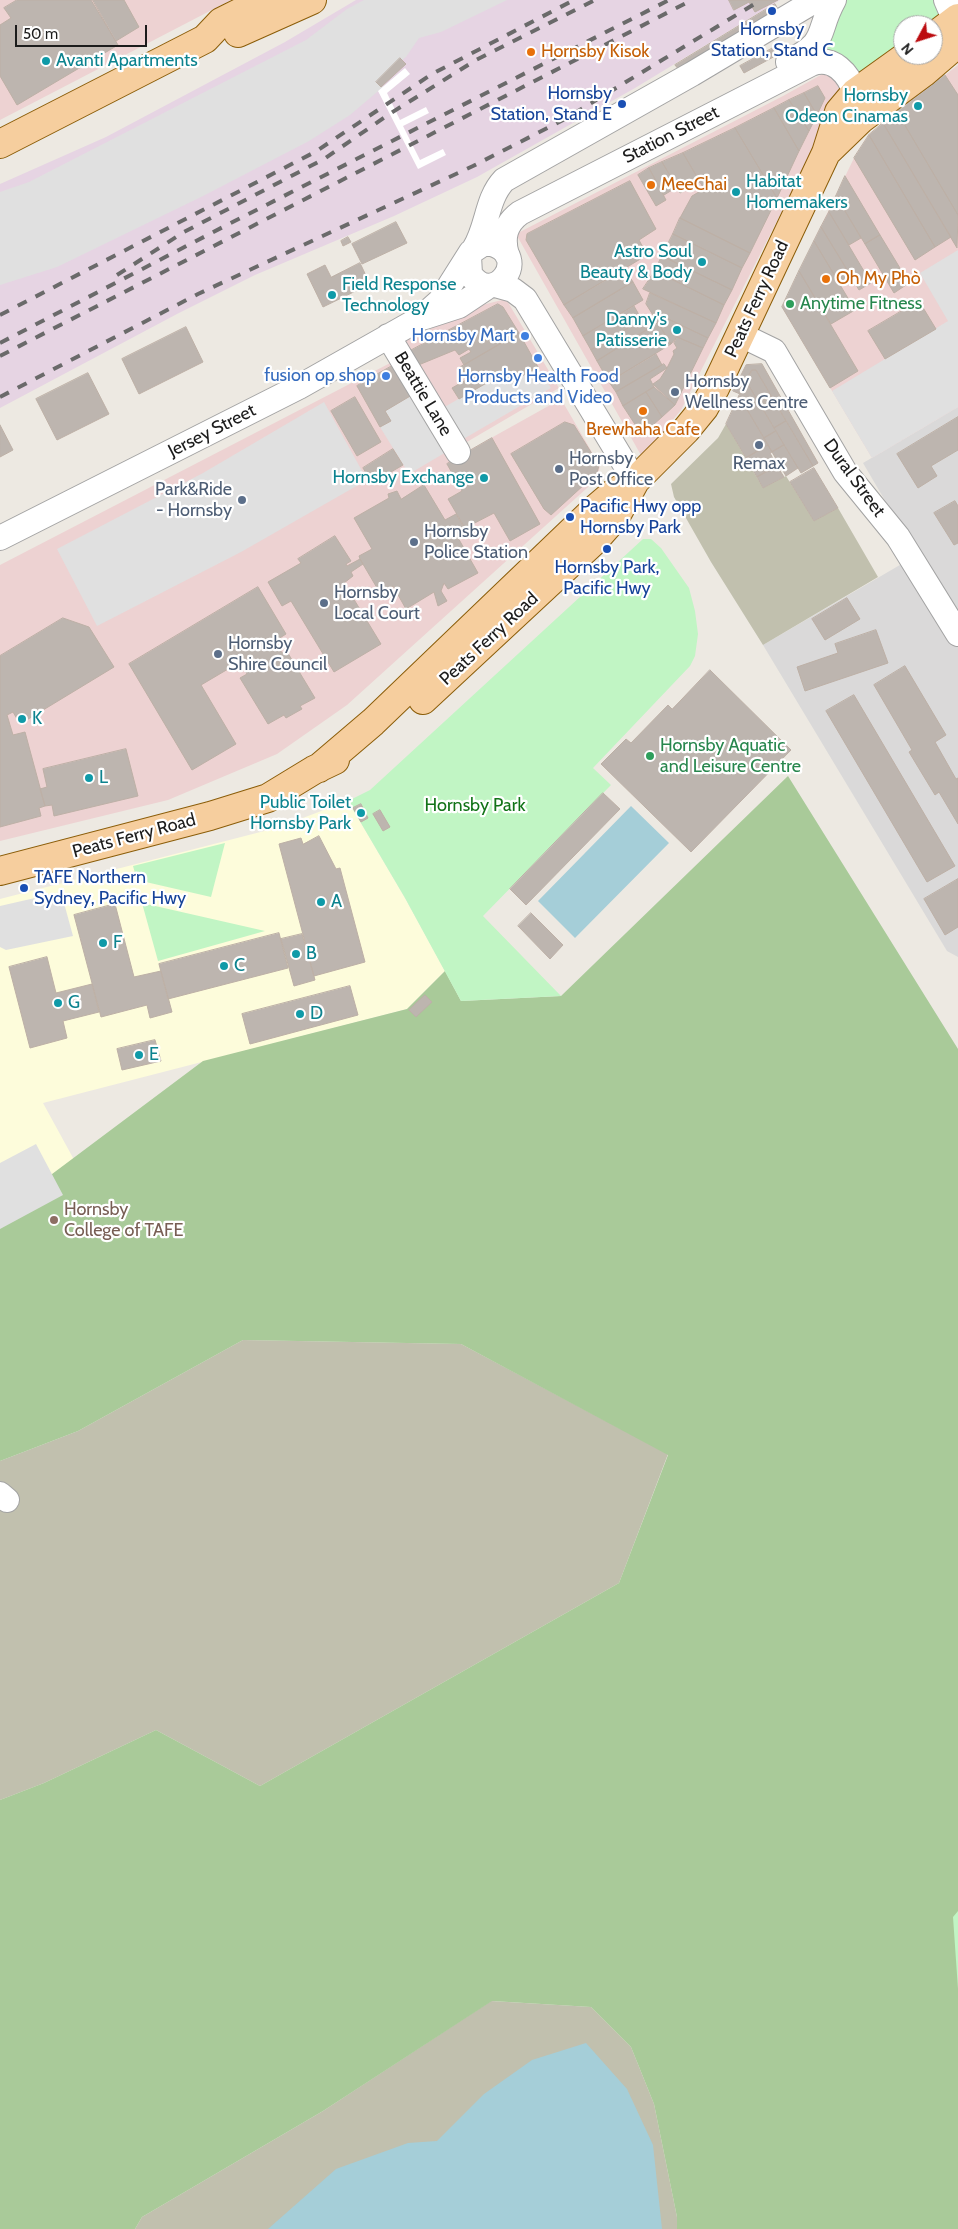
<!DOCTYPE html>
<meta charset="utf-8">
<style>
body{margin:0}
#map{position:relative;width:958px;height:2229px;overflow:hidden;background:#ede9e2;font-family:Cabin,sans-serif}
canvas{display:block}
.north{position:absolute;left:893px;top:15px;width:50px;height:50px;box-sizing:border-box;background:#fff;border:1px solid #a4a4a4;border-radius:50%;rotate:230deg;font-size:14px;font-weight:700;line-height:20px;text-align:center;color:#1c1c1c}
.north::after{content:'';display:block;margin:auto;width:18px;height:22px;background:#bc0c10;clip-path:polygon(50% 0,100% 100%,50% 72%,0 100%)}
.scale{position:absolute;left:15px;top:25px;width:132px;height:22px;box-sizing:border-box;border:2px solid #1c1c1c;border-top:0;padding-left:6px;font-size:15px;line-height:18px;white-space:nowrap;color:#1c1c1c;-webkit-text-stroke:4px #fff;paint-order:stroke}
</style>
<div id="map">
<canvas width="958" height="2229"></canvas>
<div class="north">N</div>
<div class="scale">50 m</div>
</div>
<script>
const ctx = document.querySelector('canvas').getContext('2d');
ctx.lineJoin = 'round';
function fillPath(path, color) { ctx.fillStyle = color; ctx.fill(path, 'evenodd'); }
function strokePath(path, color, width, dash) { ctx.strokeStyle = color; ctx.lineWidth = width; ctx.lineCap = dash ? 'butt' : 'round'; ctx.setLineDash(dash || []); ctx.stroke(path); }
function write(font, color, halo, rows, align = 'center') {
  ctx.font = font + ' Cabin,sans-serif'; ctx.lineWidth = 4.5; ctx.setLineDash([]); ctx.textBaseline = 'middle'; ctx.strokeStyle = halo; ctx.fillStyle = color; for (const [text, x, y, turn = 0] of rows) {
    ctx.save(); ctx.translate(x, y); ctx.rotate((+turn || 0) * Math.PI / 180); ctx.textAlign = isNaN(turn) ? turn : align; if (halo) ctx.strokeText(text, 0, 0); ctx.fillText(text, 0, 0); ctx.restore();
  }
}
fillPath(new Path2D(`
 M 958,407 L 958,957 L 947,951 L 763,645 L 917,555 L 863,463 Z`), '#dad9d9');
fillPath(new Path2D(`
 M 0,0 L 231,0 L 0,120 Z
 M 958,65 L 958,407 L 872,458 L 782,307 L 854,158 L 869,135 Z
 M 828,71 L 844,89 L 681,410 L 642,457 L 516,234 L 783,96 Z
 M 506,299 L 559,388 L 460,446 L 399,344 L 478,306 Z
 M 396,360 L 457,457 L 561,399 L 600,466 L 597,479 L 347,705 L 277,754 L 168,800 L 0,841 L 0,565 Z`), '#edd2d2');
fillPath(new Path2D(`
 M 356,0 L 780,0 L 635,88 L 477,177 L 394,216 L 255,275 L 177,314 L 0,408 L 0,184 L 106,137 L 285,42 Z`), '#e6d4e3');
fillPath(new Path2D(`
 M 348,801 L 405,898 L 445,971 L 407,1009 L 43,1103 L 171,1337 L 0,1436 L 0,899 L 276,828 Z`), '#fdfcdb');
fillPath(new Path2D(`
 M 726,424 L 763,488 L 786,476 L 814,521 L 838,508 L 878,577 L 763,645 L 711,562 L 674,497 L 671,484 L 718,438 Z
 M 243,1340 L 461,1344 L 668,1454 L 619,1583 L 260,1786 L 156,1730 L 44,1783 L 0,1800 L 0,1461 L 78,1431 Z
 M 491,2001 L 591,2007 L 631,2047 L 654,2104 L 677,2217 L 677,2229 L 135,2229 L 142,2217 L 323,2111 Z`), '#c1c0ae');
fillPath(new Path2D(`
 M 788,776 L 958,1049 L 958,2229 L 677,2229 L 677,2217 L 654,2104 L 631,2047 L 591,2007 L 492,2001 L 323,2111 L 142,2217 L 135,2229 L 0,2229 L 0,1800 L 44,1783 L 156,1730 L 260,1786 L 619,1583 L 668,1455 L 461,1344 L 243,1340 L 78,1431 L 0,1461 L 0,1213 L 203,1061 L 407,1009 L 445,971 L 461,1001 L 561,996 Z`), '#a9ca99');
fillPath(new Path2D(`
 M 844,0 L 936,0 L 943,13 L 933,25 L 903,25 L 903,51 L 862,77 L 825,52 Z
 M 643,539 L 651,539 L 661,548 L 689,588 L 695,611 L 698,634 L 695,656 L 690,666 L 593,768 L 611,785 L 483,916 L 561,996 L 461,1001 L 405,898 L 348,801 L 370,790 Z
 M 225,843 L 211,897 L 137,880 L 133,866 Z
 M 142,903 L 265,931 L 158,961 Z
 M 958,1911 L 958,1989 L 953,1917 Z`), '#c1f5c4');
fillPath(new Path2D(`
 M 364,0 L 507,0 L 441,32 L 419,38 L 406,57 L 378,80 L 383,87 L 350,115 L 309,141 L 203,196 L 57,267 L 0,285 L 0,192 L 29,182 L 306,40 L 347,9 Z
 M 958,250 L 958,407 L 872,458 L 832,391 L 948,321 L 920,273 Z
 M 538,367 L 551,388 L 460,441 L 441,409 L 502,374 L 508,384 Z
 M 417,392 L 453,448 L 409,474 L 380,427 L 391,421 L 385,411 Z
 M 324,402 L 367,480 L 241,552 L 97,626 L 57,549 L 203,473 Z
 M 61,892 L 73,936 L 6,950 L 0,947 L 0,906 Z
 M 36,1144 L 63,1195 L 0,1229 L 0,1163 Z`), '#e0e0e0');
fillPath(new Path2D(`
 M 631,806 L 669,843 L 575,938 L 538,901 Z
 M 586,2043 L 627,2089 L 653,2145 L 662,2229 L 268,2229 L 336,2169 L 408,2143 L 437,2141 L 484,2094 L 532,2060 Z`), '#a5ced8');
fillPath(new Path2D(`
 M 405,68 L 410,74 L 387,93 L 400,120 L 426,107 L 429,113 L 403,126 L 420,160 L 443,149 L 446,155 L 418,169 L 378,91 Z`), '#fff');
const building = new Path2D(`
 M 17,0 L 91,0 L 118,45 L 17,105 L 0,76 L 0,25 L 11,18 L 4,8 Z
 M 93,0 L 124,0 L 139,27 L 116,41 Z
 M 729,0 L 778,0 L 755,12 L 749,2 L 734,10 Z
 M 775,4 L 778,9 L 679,70 L 675,65 Z
 M 773,48 L 777,55 L 744,73 L 740,66 Z
 M 400,58 L 406,64 L 381,87 L 376,82 Z
 M 945,75 L 958,95 L 958,215 L 897,112 Z
 M 818,86 L 825,98 L 817,115 L 804,93 Z
 M 804,93 L 817,115 L 809,131 L 789,100 Z
 M 789,100 L 809,131 L 799,151 L 774,108 Z
 M 774,108 L 799,151 L 777,198 L 735,128 Z
 M 897,112 L 958,215 L 957,248 L 883,123 Z
 M 883,123 L 951,237 L 935,247 L 869,135 Z
 M 735,128 L 777,198 L 750,253 L 680,218 L 692,196 L 704,189 L 683,153 Z
 M 869,135 L 935,247 L 915,260 L 854,158 Z
 M 683,153 L 700,182 L 680,193 L 662,162 Z
 M 662,162 L 677,187 L 664,195 L 649,168 Z
 M 649,168 L 666,200 L 656,206 L 638,175 Z
 M 845,176 L 880,235 L 865,244 L 836,196 Z
 M 630,181 L 656,229 L 639,240 L 647,255 L 564,305 L 526,240 L 527,234 Z
 M 836,196 L 861,238 L 849,245 L 829,212 Z
 M 829,212 L 871,283 L 859,290 L 821,227 Z
 M 680,218 L 750,253 L 742,268 L 673,234 Z
 M 396,222 L 407,243 L 362,264 L 352,244 Z
 M 821,227 L 853,279 L 841,286 L 814,241 Z
 M 673,234 L 742,268 L 732,290 L 662,256 Z
 M 880,235 L 909,283 L 894,293 L 865,244 Z
 M 348,237 L 351,242 L 343,246 L 341,241 Z
 M 814,241 L 855,310 L 831,324 L 799,271 Z
 M 662,256 L 732,290 L 724,305 L 655,271 Z
 M 360,263 L 370,284 L 323,307 L 307,274 L 325,265 L 331,277 Z
 M 625,269 L 633,282 L 573,318 L 564,305 Z
 M 655,271 L 724,305 L 716,323 L 643,289 Z
 M 799,271 L 858,371 L 830,388 L 782,307 Z
 M 633,282 L 643,300 L 583,336 L 573,318 Z
 M 650,293 L 716,323 L 708,338 L 662,316 L 658,323 L 646,304 Z
 M 919,301 L 936,329 L 885,359 L 868,331 Z
 M 498,304 L 503,307 L 519,333 L 464,365 L 460,358 L 471,352 L 469,349 L 459,355 L 455,350 L 416,366 L 408,352 Z
 M 634,306 L 642,320 L 591,350 L 583,336 Z
 M 662,316 L 708,338 L 703,348 L 677,337 L 671,344 L 658,323 Z
 M 648,317 L 653,326 L 597,361 L 591,350 Z
 M 658,323 L 671,344 L 609,382 L 597,361 Z
 M 186,327 L 203,362 L 139,394 L 122,359 Z
 M 519,333 L 538,367 L 508,384 L 502,374 L 459,399 L 452,388 L 466,380 L 459,368 Z
 M 677,337 L 703,348 L 675,405 L 653,384 L 660,379 L 667,368 L 674,354 L 673,351 L 677,348 L 674,343 Z
 M 656,354 L 662,365 L 616,392 L 609,382 Z
 M 399,362 L 417,392 L 385,411 L 391,421 L 380,427 L 357,386 Z
 M 664,364 L 667,368 L 650,379 L 654,387 L 623,406 L 616,392 Z
 M 762,364 L 818,463 L 813,466 L 756,370 L 752,370 L 746,382 L 739,379 L 746,365 Z
 M 752,370 L 756,370 L 786,421 L 774,428 L 746,381 Z
 M 88,373 L 109,414 L 57,440 L 36,399 Z
 M 739,379 L 746,382 L 740,394 L 733,391 Z
 M 746,381 L 776,431 L 764,438 L 739,396 Z
 M 654,387 L 675,405 L 662,417 L 646,392 Z
 M 646,392 L 662,417 L 645,432 L 638,429 L 623,406 Z
 M 739,396 L 768,445 L 746,458 L 726,424 Z
 M 355,397 L 381,442 L 357,456 L 331,411 Z
 M 958,417 L 958,450 L 931,466 L 937,476 L 918,488 L 897,454 Z
 M 786,421 L 813,466 L 801,473 L 774,428 Z
 M 565,422 L 574,425 L 599,465 L 597,473 L 551,515 L 544,509 L 511,454 Z
 M 0,425 L 13,450 L 0,457 Z
 M 776,431 L 784,445 L 772,452 L 764,438 Z
 M 492,438 L 540,524 L 510,541 L 494,513 L 465,528 L 448,499 L 462,491 L 447,464 Z
 M 768,445 L 772,452 L 770,453 L 777,466 L 757,477 L 746,458 Z
 M 784,445 L 798,468 L 786,476 L 772,452 Z
 M 393,449 L 403,465 L 372,483 L 363,468 Z
 M 777,466 L 784,477 L 763,488 L 757,477 Z
 M 814,468 L 838,508 L 814,521 L 790,482 Z
 M 424,485 L 445,520 L 456,514 L 466,531 L 457,536 L 478,573 L 448,589 L 444,583 L 441,591 L 447,601 L 438,606 L 434,592 L 406,609 L 393,586 L 380,593 L 360,559 L 359,556 L 372,549 L 354,518 L 389,498 L 388,494 L 397,491 L 401,499 Z
 M 955,501 L 958,506 L 958,543 L 954,545 L 934,513 Z
 M 335,536 L 351,561 L 346,564 L 347,566 L 360,559 L 363,564 L 351,572 L 353,576 L 344,583 L 381,644 L 334,672 L 291,601 L 282,606 L 268,582 L 301,563 L 298,559 Z
 M 258,587 L 286,634 L 275,641 L 282,653 L 286,650 L 315,698 L 300,706 L 302,709 L 286,718 L 284,715 L 268,724 L 240,678 L 247,674 L 242,665 L 247,662 L 245,659 L 201,685 L 236,744 L 192,770 L 129,664 Z
 M 847,598 L 860,619 L 825,640 L 812,619 Z
 M 63,618 L 89,627 L 114,667 L 20,724 L 13,712 L 7,715 L 13,735 L 25,732 L 45,806 L 39,808 L 41,816 L 0,827 L 0,656 Z
 M 876,630 L 888,663 L 805,691 L 797,667 L 838,653 L 835,644 Z
 M 905,666 L 946,735 L 935,742 L 956,779 L 958,778 L 958,824 L 939,792 L 935,795 L 909,752 L 912,750 L 874,685 Z
 M 710,670 L 791,750 L 691,852 L 601,764 L 626,739 L 631,743 L 668,705 L 672,709 Z
 M 854,695 L 955,866 L 927,882 L 826,711 Z
 M 126,749 L 138,796 L 54,816 L 52,805 L 45,806 L 40,789 L 47,787 L 43,769 Z
 M 603,793 L 620,809 L 526,905 L 510,889 Z
 M 361,804 L 368,818 L 361,822 L 353,808 Z
 M 380,810 L 390,827 L 383,831 L 373,814 Z
 M 319,836 L 336,869 L 340,868 L 365,962 L 314,976 L 279,844 L 301,838 L 303,844 Z
 M 958,879 L 958,927 L 945,935 L 924,899 Z
 M 115,904 L 134,977 L 161,971 L 172,1012 L 150,1018 L 147,1005 L 101,1017 L 74,915 Z
 M 531,913 L 563,945 L 550,959 L 518,926 Z
 M 279,933 L 288,968 L 168,999 L 159,964 Z
 M 302,934 L 315,980 L 294,986 L 281,939 Z
 M 47,957 L 56,993 L 92,984 L 99,1012 L 63,1021 L 67,1038 L 30,1048 L 9,967 Z
 M 350,986 L 358,1015 L 250,1044 L 242,1014 Z
 M 425,995 L 432,1002 L 416,1017 L 409,1010 Z
 M 155,1040 L 161,1061 L 122,1070 L 117,1049 Z`);
fillPath(building, '#bdb5af');
strokePath(building, '#bdb0a6', 1);
const minor = new Path2D(`
 M 946,0 L 955,21
 M 788,62 C 830,41 815,34 834,0
 M 474,249 C 488,227 486,199 504,180 L 692,74 L 816,0
 M 507,255 C 502,238 505,224 520,213 L 811,64 C 833,55 849,74 855,93
 M 495,285 L 513,290 L 525,299 L 635,481
 M 425,317 L 459,306 L 489,286
 M 741,335 L 774,351 L 845,472 L 898,537 L 958,634
 M 388,336 L 458,452
 M 0,538 L 299,387 L 421,318 L 440,301 L 471,252 L 483,244 L 492,244 C 532,256 494,309 470,274 L 469,256
 M 0,1494 L 7,1500`);
const major = new Path2D(`
 M 238,33 L 312,0
 M 933,37 L 958,18
 M 0,144 L 205,39 L 221,22 L 265,0
 M 829,150 L 861,119 L 923,73 L 958,43
 M 423,700 L 594,541 L 616,516 L 634,483
 M 319,768 L 373,722 L 593,511 L 614,493 L 635,481 L 686,430 L 704,408 L 715,388 L 826,153 L 839,112 L 855,93 L 908,55
 M 0,871 L 210,816 L 268,798 L 314,770 L 335,760`);
strokePath(minor, '#a3a3a3', 26);
strokePath(major, '#8b5d09', 30);
strokePath(minor, '#fff', 24);
strokePath(major, '#f6ce9e', 28);
strokePath(new Path2D(`
 M 117,275 L 184,232 L 324,159 L 391,113 L 476,60 L 595,0
 M 0,315 L 315,152 L 432,74 L 574,0
 M 0,343 L 223,227 L 669,0
 M 0,356 L 692,0
 M 0,397 L 198,294 L 473,166 L 565,119 L 761,0`), '#6a6a6a', 4, [10, 10]);
for (const [x, y, r, color] of [
 [772,11,5,"#1a4fb4"],
 [531,52,5,"#e8710a"],
 [46,61,5,"#0f9aa8"],
 [622,104,5,"#1a4fb4"],
 [918,106,5,"#0f9aa8"],
 [651,185,5,"#e8710a"],
 [736,192,5,"#0f9aa8"],
 [702,262,5,"#0f9aa8"],
 [826,279,5,"#e8710a"],
 [332,295,5,"#0f9aa8"],
 [790,304,5,"#2e9e5b"],
 [677,330,5,"#0f9aa8"],
 [525,336,5,"#3f7fe0"],
 [538,358,5,"#3f7fe0"],
 [386,376,5,"#3f7fe0"],
 [675,392,5,"#5c6f8a"],
 [643,411,5,"#e8710a"],
 [759,445,5,"#5c6f8a"],
 [559,469,5,"#5c6f8a"],
 [484,478,5,"#0f9aa8"],
 [242,500,5,"#5c6f8a"],
 [570,517,5,"#1a4fb4"],
 [414,542,5,"#5c6f8a"],
 [607,549,5,"#1a4fb4"],
 [324,603,5,"#5c6f8a"],
 [218,654,5,"#5c6f8a"],
 [22,719,5,"#0f9aa8"],
 [650,756,5,"#2e9e5b"],
 [89,778,5,"#0f9aa8"],
 [361,813,5,"#0f9aa8"],
 [24,888,5,"#1a4fb4"],
 [321,902,5,"#0f9aa8"],
 [103,943,5,"#0f9aa8"],
 [296,954,5,"#0f9aa8"],
 [224,966,5,"#0f9aa8"],
 [58,1003,5,"#0f9aa8"],
 [300,1014,5,"#0f9aa8"],
 [139,1055,5,"#0f9aa8"],
 [54,1220,5,"#8d6e63"]
]) { const dot = new Path2D(); dot.arc(x, y, r, 0, 2 * Math.PI); ctx.fillStyle = color; ctx.fill(dot); strokePath(dot, '#fff', 2); }
write('18px', '#164399', '#fff', [
 ["Hornsby",772,30],
 ["Station, Stand C",772,51],
 ["Hornsby",612,94,"right"],
 ["Station, Stand E",612,115,"right"],
 ["Pacific Hwy opp",580,507,"left"],
 ["Hornsby Park",580,528,"left"],
 ["Hornsby Park,",607,568],
 ["Pacific Hwy",607,589],
 ["TAFE Northern",34,878,"left"],
 ["Sydney, Pacific Hwy",34,899,"left"]
]);
write('18px', '#c56008', '#fff', [
 ["Hornsby Kisok",541,52],
 ["MeeChai",661,185],
 ["Oh My Phò",836,279],
 ["Brewhaha Cafe",643,430,"center"]
], 'left');
write('18px', '#0d838f', '#fff', [
 ["Avanti Apartments",56,61],
 ["Hornsby",908,96,"right"],
 ["Odeon Cinamas",908,117,"right"],
 ["Habitat",746,182],
 ["Homemakers",746,203],
 ["Astro Soul",692,252,"right"],
 ["Beauty & Body",692,273,"right"],
 ["Field Response",342,285],
 ["Technology",342,306],
 ["Danny's",667,320,"right"],
 ["Patisserie",667,341,"right"],
 ["Hornsby Exchange",474,478,"right"],
 ["K",32,719],
 ["L",99,778],
 ["Public Toilet",351,803,"right"],
 ["Hornsby Park",351,824,"right"],
 ["A",331,902],
 ["F",113,943],
 ["B",306,954],
 ["C",234,966],
 ["G",68,1003],
 ["D",310,1014],
 ["E",149,1055]
], 'left');
write('18px', '#1c1c1c', '#fff', [
 ["Station Street",671,135,-27],
 ["Peats Ferry Road",757,299,-65],
 ["Beattie Lane",423,394,59],
 ["Jersey Street",212,431,-27],
 ["Dural Street",854,478,54],
 ["Peats Ferry Road",489,639,-43],
 ["Peats Ferry Road",134,836,-15]
]);
write('18px', '#27864d', '#fff', [
 ["Anytime Fitness",800,304],
 ["Hornsby Aquatic",660,746],
 ["and Leisure Centre",660,767]
], 'left');
write('18px', '#366cbe', '#fff', [
 ["Hornsby Mart",515,336],
 ["fusion op shop",376,376],
 ["Hornsby Health Food",538,377,"center"],
 ["Products and Video",538,398,"center"]
], 'right');
write('18px', '#4e5e75', '#fff', [
 ["Hornsby",685,382],
 ["Wellness Centre",685,403],
 ["Hornsby",569,459],
 ["Post Office",569,480],
 ["Remax",759,464,"center"],
 ["Park&Ride",232,490,"right"],
 ["- Hornsby",232,511,"right"],
 ["Hornsby",424,532],
 ["Police Station",424,553],
 ["Hornsby",334,593],
 ["Local Court",334,614],
 ["Hornsby",228,644],
 ["Shire Council",228,665]
], 'left');
write('18px', '#127318', '#fff', [
 ["Hornsby Park",475,806]
]);
write('18px', '#785e54', '#fff', [
 ["Hornsby",64,1210],
 ["College of TAFE",64,1231]
], 'left');
</script>
